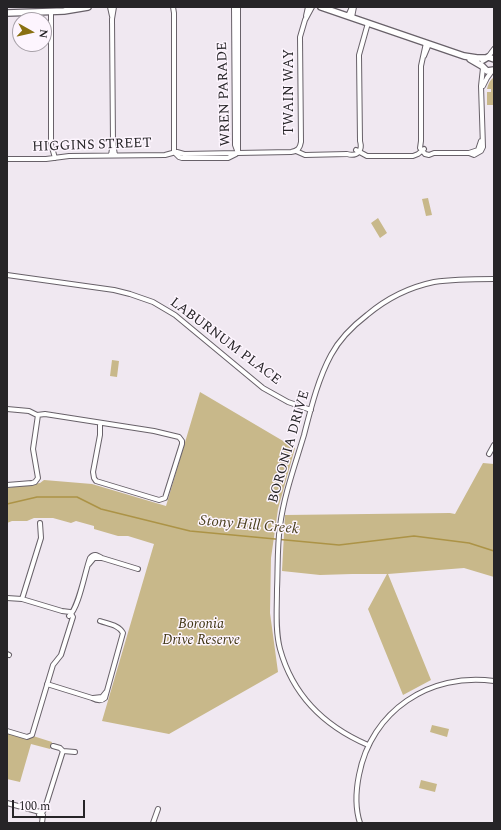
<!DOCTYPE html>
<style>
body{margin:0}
#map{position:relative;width:501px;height:830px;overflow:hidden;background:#f0e8f1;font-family:Spectral,serif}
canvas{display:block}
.frame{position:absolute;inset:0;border:8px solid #262427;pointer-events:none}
.north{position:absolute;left:12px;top:12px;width:40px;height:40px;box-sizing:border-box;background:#fdf5fe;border:1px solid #a7a1a8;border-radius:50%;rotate:98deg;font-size:11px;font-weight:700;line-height:16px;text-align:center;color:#262427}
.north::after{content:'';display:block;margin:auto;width:14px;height:18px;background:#897011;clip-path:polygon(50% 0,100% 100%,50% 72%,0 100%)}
.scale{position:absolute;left:12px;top:800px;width:73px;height:18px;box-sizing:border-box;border:2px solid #262427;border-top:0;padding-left:5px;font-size:12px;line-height:14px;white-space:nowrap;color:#262427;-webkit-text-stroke:3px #fdf5fe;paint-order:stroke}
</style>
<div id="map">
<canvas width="501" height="830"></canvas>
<div class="frame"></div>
<div class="north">N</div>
<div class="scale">100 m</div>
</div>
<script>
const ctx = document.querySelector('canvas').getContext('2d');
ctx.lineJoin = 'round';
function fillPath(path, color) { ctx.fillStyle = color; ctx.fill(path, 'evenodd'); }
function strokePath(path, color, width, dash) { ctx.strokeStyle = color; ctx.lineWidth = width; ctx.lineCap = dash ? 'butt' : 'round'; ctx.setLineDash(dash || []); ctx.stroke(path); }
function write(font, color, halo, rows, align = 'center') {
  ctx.font = font + ' Spectral,serif'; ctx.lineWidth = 3; ctx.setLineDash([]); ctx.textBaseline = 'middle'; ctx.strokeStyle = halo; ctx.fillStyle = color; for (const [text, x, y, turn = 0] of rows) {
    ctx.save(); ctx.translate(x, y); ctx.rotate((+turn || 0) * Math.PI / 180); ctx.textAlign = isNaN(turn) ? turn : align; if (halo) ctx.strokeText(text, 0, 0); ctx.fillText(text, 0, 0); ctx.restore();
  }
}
fillPath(new Path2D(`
 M 494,77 L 494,105 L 487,105 L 487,92 L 491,92 L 491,89 L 487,89 C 488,84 490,80 494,77 Z
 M 428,198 L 432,215 L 426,216 L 422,199 Z
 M 378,218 L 387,233 L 380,238 L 371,223 Z
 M 112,360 L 119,361 L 117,377 L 110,376 Z
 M 200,392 L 295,448 L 278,509 L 271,558 L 270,613 L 278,672 L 169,734 L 102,721 L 154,544 L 128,536 L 118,536 L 94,529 L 94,526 L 76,521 L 71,523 L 53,518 L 34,518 L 27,521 L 12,521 L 7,523 L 7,488 L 40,483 L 44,480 L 92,484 L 166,506 Z
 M 483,463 L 494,464 L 494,577 L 464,568 L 388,574 L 431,680 L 403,695 L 368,609 L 387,574 L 352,574 L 320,575 L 282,571 L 285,515 L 450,513 L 455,514 Z
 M 432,725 L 449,729 L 447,737 L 430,732 Z
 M 7,733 L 25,738 L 33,736 L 52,742 L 50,749 L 31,744 L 20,782 L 7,779 Z
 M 421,780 L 437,784 L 435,792 L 419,788 Z`), '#c8b88a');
strokePath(new Path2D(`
 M 7,504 L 37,497 L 77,497 L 101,509 L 190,531 L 339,545 L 414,536 L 469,543 L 494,551`), '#ac9346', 1.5);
const street = new Path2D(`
 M 110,7 L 112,16
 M 173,7 L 174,13 L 174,152 L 179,157 L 182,158 L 228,158 L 236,154
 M 234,7 L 235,145 L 238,153
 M 51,12 L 51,144 L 55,158
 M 306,16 L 308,7
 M 348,16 L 352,7
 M 352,17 L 354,7
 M 426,43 L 421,66 L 421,141 L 420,148 L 425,154 L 429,155 L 434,153 L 469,153 L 474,155 L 481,151 L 483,147 L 481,86 L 483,68
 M 424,56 L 429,44
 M 488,57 L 494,49
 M 483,86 L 487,78 L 492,71
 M 113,143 L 115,155
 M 356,150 L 367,156 L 413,156 L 418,154 L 424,149
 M 296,151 L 305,155 L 347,154 C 357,157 363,151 360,141 L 359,55 L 368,23
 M 177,152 L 184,154 L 291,152 C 298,151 300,148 301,142 L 300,37 L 305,20 L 312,7
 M 238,153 L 238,7
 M 469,153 L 478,150 L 481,141
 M 111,155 L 113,143 L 112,19 L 114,7
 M 7,159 L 46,159 L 69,156 L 165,155 L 176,152
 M 7,275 L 114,290 L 130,294 L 153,302 L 175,315 L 263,388 L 288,402 L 311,410
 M 7,409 L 29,411 L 37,415 L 45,414 L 154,431 L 179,437 L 182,441 L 182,444 L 165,498 L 159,500 L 96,481 L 94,478 L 93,472 L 100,435 L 100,423
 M 489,454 L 494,445
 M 7,485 L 32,483 L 35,482 L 38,478 L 33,449 L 38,415
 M 89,564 L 94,558 L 102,558 L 138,569
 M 7,598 L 22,599 L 62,611 L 70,612 L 73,617 L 61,655 L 53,665 L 32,735 L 27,737 L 7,731
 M 22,599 L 41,538 L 40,523
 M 69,616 C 79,608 85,571 90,558 C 94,553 97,555 102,558
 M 7,654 L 9,655
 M 47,684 L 92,698 C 96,700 101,702 105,698 L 123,633 C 119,625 108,624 100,621
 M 93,698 L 102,697 L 106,692
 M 368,745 C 324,726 293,696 280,649 C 275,630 277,609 277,589 C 278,569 277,547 280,526 C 284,495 295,465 304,435 C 311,408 318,379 331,355 C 339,340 354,325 367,315 C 386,299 410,287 434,282 C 454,279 474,279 494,279
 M 53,746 L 60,748 L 63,751 L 75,752
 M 7,803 L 40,812 L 43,815 L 42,823
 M 39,815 L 42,813 L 45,808 L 63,751
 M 153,823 L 158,809
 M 360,823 C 355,808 356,790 359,775 C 371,711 430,672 494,681`);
const secondary = new Path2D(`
 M 321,7 L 464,56 L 477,58 L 486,58
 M 7,13 L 64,11 L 88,7
 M 470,59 L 482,66 L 487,71 L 494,70
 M 483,60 L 488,57 L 494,59`);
strokePath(street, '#686169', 6);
strokePath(secondary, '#686169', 8);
strokePath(street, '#fff', 4);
strokePath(secondary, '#fff', 5.5);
write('14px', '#262427', '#fdf5fe', [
 ["TWAIN WAY",290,92,-90],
 ["WREN PARADE",225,94,-92],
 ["HIGGINS STREET",92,146,-2],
 ["LABURNUM PLACE",225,342,37],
 ["BORONIA DRIVE",290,447,-74]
]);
write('italic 14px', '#3f3412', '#fdf5fe', [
 ["Boronia",201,625],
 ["Drive Reserve",201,641]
]);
write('italic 15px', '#493e1c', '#fdf5fe', [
 ["Stony Hill Creek",249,526,5]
]);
</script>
